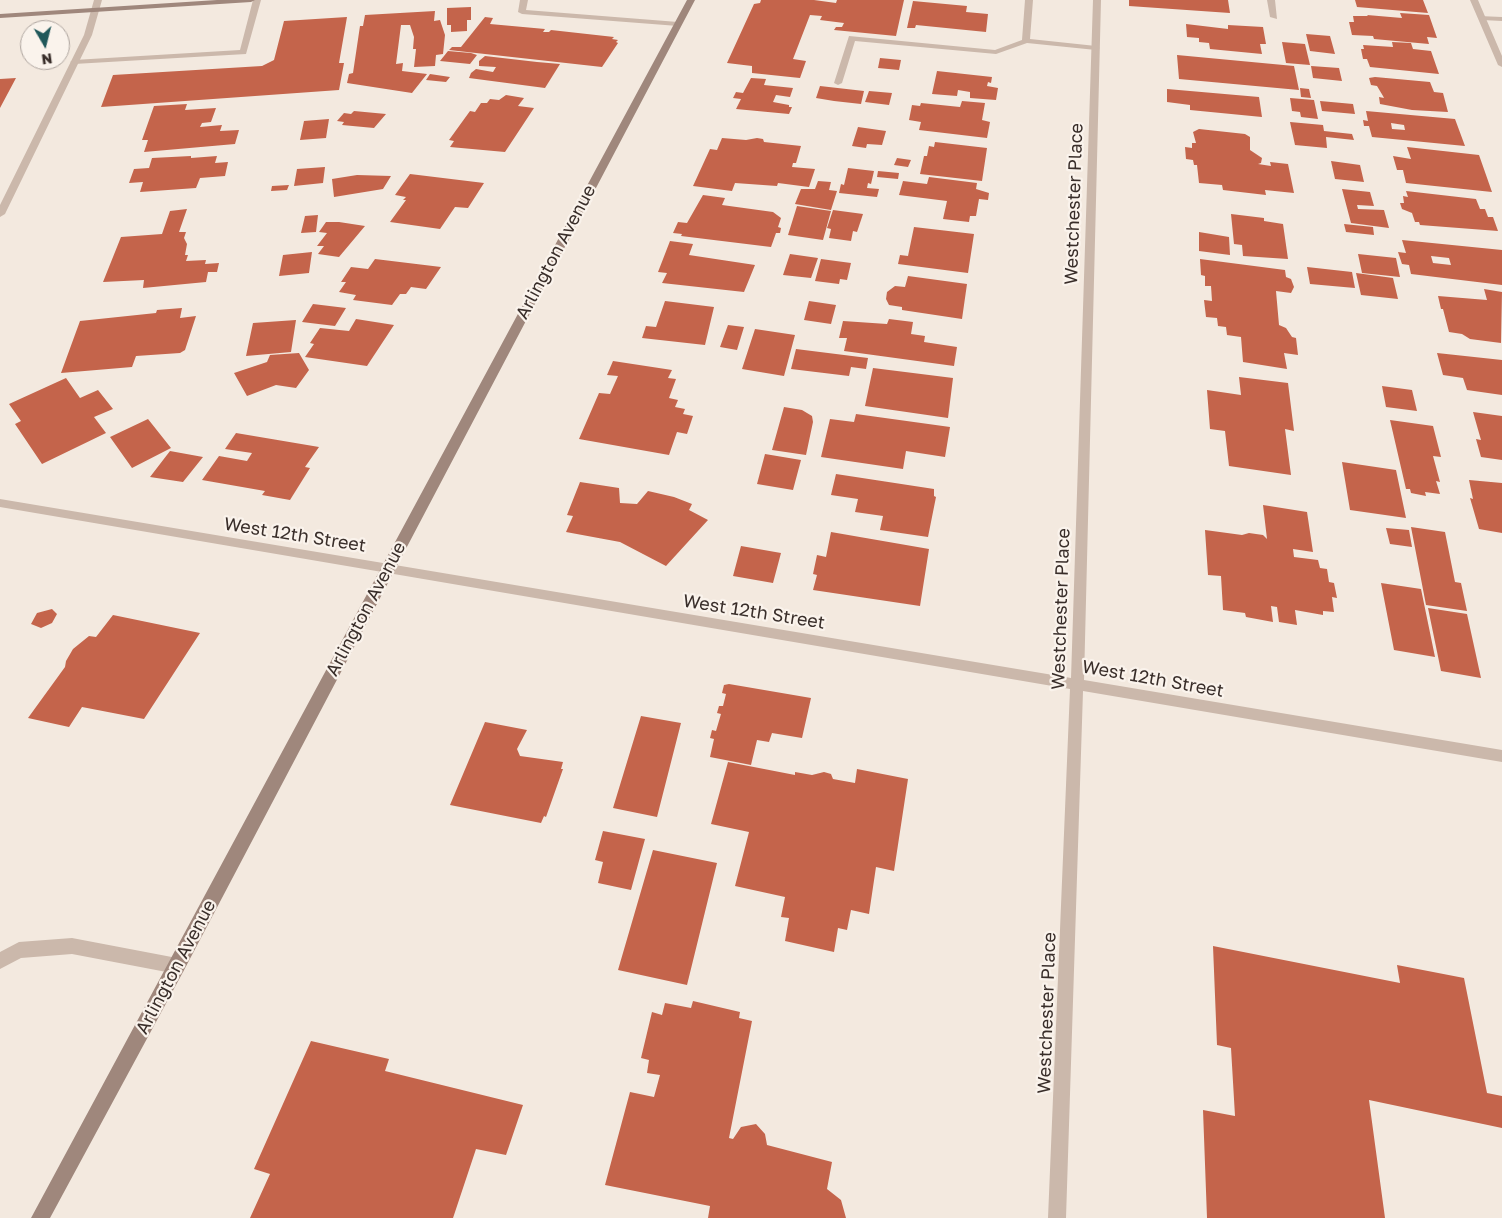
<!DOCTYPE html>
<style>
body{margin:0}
#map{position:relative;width:1502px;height:1218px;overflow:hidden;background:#f3e9df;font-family:"Golos Text",sans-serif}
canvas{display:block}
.north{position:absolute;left:20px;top:20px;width:50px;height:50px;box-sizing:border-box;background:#faf3ec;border:1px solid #ada49e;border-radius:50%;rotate:172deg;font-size:14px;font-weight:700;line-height:20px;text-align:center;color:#392e2a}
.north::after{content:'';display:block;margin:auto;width:18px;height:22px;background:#20585a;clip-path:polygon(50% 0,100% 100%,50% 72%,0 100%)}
</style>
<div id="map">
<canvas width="1502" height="1218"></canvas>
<div class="north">N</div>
</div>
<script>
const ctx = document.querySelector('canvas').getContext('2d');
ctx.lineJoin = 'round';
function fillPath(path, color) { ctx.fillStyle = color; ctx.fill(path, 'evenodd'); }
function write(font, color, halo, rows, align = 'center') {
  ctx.font = font + ' "Golos Text",sans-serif'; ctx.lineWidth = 4.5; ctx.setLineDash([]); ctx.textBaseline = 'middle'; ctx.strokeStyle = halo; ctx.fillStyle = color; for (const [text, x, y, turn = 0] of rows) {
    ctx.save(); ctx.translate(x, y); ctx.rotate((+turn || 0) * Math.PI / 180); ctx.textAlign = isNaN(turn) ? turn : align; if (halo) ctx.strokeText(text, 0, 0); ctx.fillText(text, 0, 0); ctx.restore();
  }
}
fillPath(new Path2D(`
 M 761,0 L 814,0 L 836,3 L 837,0 L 904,0 L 896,36 L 834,30 L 836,27 L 842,27 L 844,23 L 820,20 L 822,16 L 810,15 L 793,59 L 806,61 L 800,78 L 752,73 L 752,66 L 727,63 L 754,4 L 760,3 Z
 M 1129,0 L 1228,0 L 1230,13 L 1129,6 Z
 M 1355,0 L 1423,0 L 1428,13 L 1357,7 Z
 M 913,1 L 967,6 L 966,12 L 988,14 L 986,32 L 916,25 L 915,28 L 907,28 Z
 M 471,7 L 471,20 L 467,20 L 467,31 L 451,32 L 451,25 L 447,25 L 447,8 Z
 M 435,11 L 434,21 L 440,20 L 445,35 L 443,54 L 436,55 L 435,66 L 414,67 L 416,49 L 413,49 L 414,37 L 410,25 L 401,25 L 396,64 L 403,63 L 402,71 L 427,74 L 412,93 L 347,83 L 349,74 L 353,73 L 360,26 L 363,26 L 365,15 Z
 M 1400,13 L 1429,15 L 1437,38 L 1427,37 L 1429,44 L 1374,39 L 1373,36 L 1352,35 L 1349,22 L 1354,22 L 1353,16 L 1368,16 L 1367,15 L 1402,18 Z
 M 347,17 L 339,63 L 344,63 L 339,90 L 101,107 L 113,75 L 262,66 L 274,60 L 284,21 Z
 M 485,17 L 493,18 L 490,24 L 545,29 L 543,32 L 549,32 L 551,30 L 614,37 L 612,39 L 618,40 L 616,42 L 618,43 L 602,67 L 449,50 L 452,47 L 461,47 Z
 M 1186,24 L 1228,29 L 1228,25 L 1263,27 L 1266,44 L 1260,44 L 1262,54 L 1210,49 L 1209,43 L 1199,42 L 1199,38 L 1187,37 Z
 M 1306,34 L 1330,36 L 1335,54 L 1310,51 Z
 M 1282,42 L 1305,44 L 1310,65 L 1286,63 Z
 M 1392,42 L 1411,43 L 1413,49 L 1431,51 L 1439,74 L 1370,67 L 1367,59 L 1363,59 L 1361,49 L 1364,49 L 1363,45 L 1393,47 Z
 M 448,51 L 471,53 L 477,55 L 470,64 L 440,61 Z
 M 1177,55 L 1294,66 L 1299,90 L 1179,79 Z
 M 485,56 L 537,62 L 560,64 L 545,88 L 469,78 L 471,73 L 476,69 L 493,72 L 496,67 L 479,66 L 479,61 Z
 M 880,58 L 901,60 L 899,70 L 878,68 Z
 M 1311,66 L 1339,68 L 1342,81 L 1313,78 Z
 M 937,71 L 992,77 L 991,83 L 988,82 L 987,86 L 998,88 L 996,100 L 970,98 L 970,92 L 958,90 L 957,96 L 932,94 Z
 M 430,74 L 450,77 L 446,82 L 426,80 Z
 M 1375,77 L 1430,82 L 1434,92 L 1443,93 L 1448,112 L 1412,110 L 1380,104 L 1379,97 L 1384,98 L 1383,96 L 1377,86 L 1371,85 L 1369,78 Z
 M 16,78 L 0,108 L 0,79 Z
 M 751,78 L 766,79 L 764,85 L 793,88 L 790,97 L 776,95 L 773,102 L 789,105 L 789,107 L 792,107 L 789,114 L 736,109 L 741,99 L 733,98 L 736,92 L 743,93 Z
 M 820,86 L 864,91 L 861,104 L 834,101 L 816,98 Z
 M 1300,88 L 1309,89 L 1311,98 L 1301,97 Z
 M 1167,89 L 1259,97 L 1262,117 L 1190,110 L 1190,105 L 1167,102 Z
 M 869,91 L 892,93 L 889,105 L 865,102 Z
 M 506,95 L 524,98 L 518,106 L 534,108 L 505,152 L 450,147 L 454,141 L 449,140 L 470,111 L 475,112 L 481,103 L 487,103 L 490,99 L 499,100 Z
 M 1290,98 L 1314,100 L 1318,119 L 1301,117 L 1300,112 L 1292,111 Z
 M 962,101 L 985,103 L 982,120 L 990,122 L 987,138 L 919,130 L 921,122 L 909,120 L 912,105 L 920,106 L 921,103 L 960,107 Z
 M 1320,101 L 1353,104 L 1355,114 L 1322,111 Z
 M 187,104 L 185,110 L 216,108 L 211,122 L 202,123 L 200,127 L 222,125 L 220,131 L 239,130 L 235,144 L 144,152 L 148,140 L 142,140 L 154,106 Z
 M 354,111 L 386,114 L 374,128 L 342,125 L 344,122 L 337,121 L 344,113 L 351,114 Z
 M 1366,111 L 1455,119 L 1465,146 L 1372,137 L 1369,126 L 1364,126 L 1363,120 L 1368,121 ZM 1391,123 L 1404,125 L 1405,130 L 1392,129 Z
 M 329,119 L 326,138 L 300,140 L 304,121 Z
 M 1290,122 L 1323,125 L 1324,131 L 1352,134 L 1354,140 L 1326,137 L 1327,148 L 1295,145 Z
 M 858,127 L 886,131 L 882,145 L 867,144 L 866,148 L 852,146 Z
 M 1199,129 L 1245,134 L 1250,137 L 1250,150 L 1262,158 L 1261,163 L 1258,164 L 1271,166 L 1270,162 L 1288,164 L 1294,193 L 1265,190 L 1266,195 L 1223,190 L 1222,185 L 1199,183 L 1197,165 L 1194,165 L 1193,160 L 1186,159 L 1185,147 L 1192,148 L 1192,143 L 1196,143 L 1193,132 Z
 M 722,138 L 746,140 L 757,138 L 763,139 L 764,142 L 801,146 L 796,163 L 793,163 L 792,167 L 815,169 L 809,187 L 778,183 L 777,186 L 735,183 L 732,191 L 693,186 L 710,149 L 717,150 Z
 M 935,142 L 987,148 L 982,181 L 920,174 L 924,156 L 927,156 L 929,146 L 934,147 Z
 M 1407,147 L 1479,155 L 1492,192 L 1406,183 L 1403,170 L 1397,170 L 1393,156 L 1411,159 Z
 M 191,156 L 191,158 L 217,156 L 215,163 L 228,162 L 225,176 L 200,178 L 196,188 L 140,192 L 143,182 L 129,183 L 134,169 L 149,168 L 152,158 Z
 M 897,158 L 911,160 L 908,167 L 894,165 Z
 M 1331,161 L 1360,165 L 1364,182 L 1335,179 Z
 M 325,167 L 323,183 L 294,186 L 297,169 Z
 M 848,168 L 874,171 L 871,184 L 868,183 L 867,188 L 879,189 L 877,197 L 839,193 L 841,184 L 844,185 Z
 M 878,171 L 899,173 L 898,179 L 877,177 Z
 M 410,174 L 484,183 L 468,208 L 455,207 L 440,229 L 390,222 L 406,200 L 403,200 L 406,197 L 395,195 Z
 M 357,175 L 391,176 L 383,189 L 334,197 L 332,179 Z
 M 929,177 L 977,183 L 976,189 L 989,193 L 988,200 L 979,199 L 976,216 L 970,216 L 969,222 L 943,219 L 947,201 L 899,195 L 903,181 L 927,184 Z
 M 818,181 L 831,182 L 829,190 L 837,191 L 831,210 L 795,204 L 801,189 L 815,189 Z
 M 289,185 L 287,190 L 271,191 L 272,186 Z
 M 1342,189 L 1370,192 L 1374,206 L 1357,205 L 1358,209 L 1384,210 L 1389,228 L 1351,223 Z
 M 1406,191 L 1476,199 L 1480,209 L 1485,209 L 1488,217 L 1493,217 L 1498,231 L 1420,225 L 1419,222 L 1415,222 L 1412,213 L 1402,209 L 1400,203 L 1404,203 L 1403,196 L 1408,197 Z
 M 703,195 L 725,198 L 722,205 L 773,212 L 781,218 L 778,227 L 781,228 L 780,233 L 776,233 L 771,247 L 681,236 L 682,234 L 673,233 L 678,222 L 687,223 Z
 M 797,206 L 831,211 L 823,240 L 788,235 Z
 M 187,209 L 179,232 L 186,232 L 184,238 L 187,244 L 185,255 L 188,255 L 186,261 L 206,260 L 205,264 L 219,263 L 217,272 L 208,272 L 206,282 L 143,288 L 144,280 L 103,282 L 121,237 L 162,234 L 170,211 Z
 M 833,210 L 863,214 L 857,232 L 853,231 L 851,241 L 829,238 L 831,229 L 827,228 Z
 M 1231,214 L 1264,218 L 1264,221 L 1283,224 L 1288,259 L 1243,256 L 1242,245 L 1234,244 Z
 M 318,215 L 316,232 L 301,233 L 305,216 Z
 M 326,222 L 339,222 L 365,226 L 339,257 L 318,254 L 324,246 L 317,246 L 327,233 L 319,232 Z
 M 1344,224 L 1373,227 L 1374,235 L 1346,232 Z
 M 914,227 L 974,234 L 968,273 L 898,264 L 900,255 L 908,256 Z
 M 1199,232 L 1229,237 L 1230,255 L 1199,251 Z
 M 1402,240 L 1502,250 L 1502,285 L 1411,274 L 1409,265 L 1402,264 L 1398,252 L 1406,253 ZM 1431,256 L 1449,258 L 1451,265 L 1433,263 Z
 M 670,241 L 693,244 L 689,255 L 755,265 L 744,292 L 662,283 L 667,273 L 658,272 Z
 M 312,252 L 309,273 L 279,276 L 283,255 Z
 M 790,254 L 818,258 L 811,278 L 783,275 Z
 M 1358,254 L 1396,258 L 1400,277 L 1362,273 Z
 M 375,259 L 441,267 L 426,289 L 411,287 L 406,294 L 400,294 L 392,305 L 353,300 L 356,295 L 339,292 L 346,282 L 341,282 L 351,267 L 368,269 Z
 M 821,259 L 851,263 L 847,280 L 840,279 L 839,284 L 815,281 Z
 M 1200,259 L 1285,270 L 1286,277 L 1291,279 L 1294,287 L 1291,293 L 1276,291 L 1279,325 L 1286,328 L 1292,337 L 1296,338 L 1298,355 L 1284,353 L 1287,369 L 1243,362 L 1241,337 L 1227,335 L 1226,327 L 1218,326 L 1217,318 L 1206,317 L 1204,300 L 1212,301 L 1211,286 L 1205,286 L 1205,276 L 1201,275 Z
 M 1307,267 L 1352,272 L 1355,288 L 1310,284 Z
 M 1356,273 L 1393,278 L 1398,299 L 1361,295 Z
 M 908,276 L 967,284 L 962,319 L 902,310 L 902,307 L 889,305 L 886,299 L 887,292 L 895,286 L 905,287 Z
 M 1484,289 L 1502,292 L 1501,343 L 1470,339 L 1462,334 L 1449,332 L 1443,309 L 1441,309 L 1438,296 L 1487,300 Z
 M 665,301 L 714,307 L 705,345 L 642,338 L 646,326 L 656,327 Z
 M 809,301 L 836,305 L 831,324 L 804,320 Z
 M 313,304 L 346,308 L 335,326 L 302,322 Z
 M 182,308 L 180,318 L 196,316 L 185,350 L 180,353 L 136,356 L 132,367 L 61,373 L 80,321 L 156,313 L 157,310 Z
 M 356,319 L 394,325 L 367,366 L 305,357 L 314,344 L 310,343 L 320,328 L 349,331 Z
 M 889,319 L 913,322 L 911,334 L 925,336 L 924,342 L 957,347 L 954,366 L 844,351 L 847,338 L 839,338 L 843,321 L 887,324 Z
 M 296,320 L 291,352 L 246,356 L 253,323 Z
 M 728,325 L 744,327 L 737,350 L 720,347 Z
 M 755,329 L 795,335 L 784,376 L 742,369 Z
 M 796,349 L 868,358 L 866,369 L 851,367 L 849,376 L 791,369 Z
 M 299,353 L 309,370 L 296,388 L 276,385 L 247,396 L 234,373 L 267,362 L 270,355 Z
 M 1437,353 L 1502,360 L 1502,395 L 1467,390 L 1463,378 L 1443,375 Z
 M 613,361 L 672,370 L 668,378 L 676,379 L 669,398 L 678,400 L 675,407 L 685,409 L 683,414 L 693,416 L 687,434 L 677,432 L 669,455 L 579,439 L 599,393 L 610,394 L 618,376 L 607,375 Z
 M 873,368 L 953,378 L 948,418 L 865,406 Z
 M 1239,377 L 1288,383 L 1294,431 L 1285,429 L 1291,475 L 1229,466 L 1225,431 L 1210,429 L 1207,390 L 1241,395 Z
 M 66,378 L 80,398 L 98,390 L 113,409 L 94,417 L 106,433 L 42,464 L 15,424 L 21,421 L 9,404 Z
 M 1382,386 L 1412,390 L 1417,411 L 1386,407 Z
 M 784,407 L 802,410 L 812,416 L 813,422 L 806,455 L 772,450 Z
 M 1473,412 L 1502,416 L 1502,460 L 1481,457 L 1476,439 L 1481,440 Z
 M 856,414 L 950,427 L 945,457 L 906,451 L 903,469 L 821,457 L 830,419 L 854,422 Z
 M 148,419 L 171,448 L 132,468 L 110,437 Z
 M 1390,420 L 1433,426 L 1441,457 L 1433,456 L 1440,482 L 1436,481 L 1440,494 L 1425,492 L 1426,496 L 1411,493 L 1410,489 L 1406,489 Z
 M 236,433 L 319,447 L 305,467 L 310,468 L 290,500 L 262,495 L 265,491 L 202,480 L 219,456 L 247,461 L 252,453 L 225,449 Z
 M 170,451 L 203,457 L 183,482 L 150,477 Z
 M 765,454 L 801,460 L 793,490 L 757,484 Z
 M 1342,462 L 1396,470 L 1406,518 L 1350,510 Z
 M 836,474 L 934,489 L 934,496 L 936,497 L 928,537 L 880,530 L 883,516 L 855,512 L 858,499 L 831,495 Z
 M 1469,480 L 1502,483 L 1502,533 L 1479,529 L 1470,498 L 1473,499 Z
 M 580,482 L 619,488 L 620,503 L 637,504 L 648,491 L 674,497 L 692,504 L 689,510 L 708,520 L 666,566 L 620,542 L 566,532 L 573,516 L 567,515 Z
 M 1263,505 L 1307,512 L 1313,552 L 1293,549 L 1294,557 L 1318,560 L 1320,568 L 1327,569 L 1329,582 L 1334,583 L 1337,598 L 1332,597 L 1334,612 L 1323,611 L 1323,615 L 1295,610 L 1297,625 L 1279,622 L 1277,607 L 1271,606 L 1273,622 L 1246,617 L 1245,613 L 1223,610 L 1221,576 L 1208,575 L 1205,530 L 1242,535 L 1249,533 L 1263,535 L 1267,539 Z
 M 1411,527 L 1445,532 L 1455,582 L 1461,583 L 1467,611 L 1426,605 Z
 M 1386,528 L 1409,530 L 1412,547 L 1390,544 Z
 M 831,532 L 929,549 L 920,606 L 813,590 L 817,575 L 813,574 L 817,555 L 826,557 Z
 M 741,546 L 781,553 L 773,583 L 733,576 Z
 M 1381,583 L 1421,589 L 1435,657 L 1394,650 Z
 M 1428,608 L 1467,614 L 1481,678 L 1441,671 Z
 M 52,609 L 57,614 L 52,623 L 41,628 L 31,624 L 37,613 Z
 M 113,615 L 200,633 L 144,719 L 82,707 L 69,727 L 28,718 L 65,667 L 66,661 L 73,649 L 89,636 L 96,637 Z
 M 729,684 L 811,698 L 802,738 L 772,733 L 769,742 L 757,740 L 751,765 L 710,757 L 714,739 L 710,738 L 712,730 L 716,731 L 721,714 L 717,713 L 719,706 L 723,706 L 726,694 L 722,693 L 724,685 Z
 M 641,716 L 681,723 L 657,817 L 613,808 Z
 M 485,722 L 527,730 L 517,749 L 520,756 L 563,762 L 561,769 L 563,769 L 546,817 L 544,816 L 541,823 L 450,805 Z
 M 728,762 L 795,775 L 795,772 L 812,775 L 824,772 L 831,774 L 833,779 L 855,783 L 857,769 L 908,779 L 894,871 L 876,867 L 869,914 L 851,910 L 847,930 L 838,928 L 834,952 L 785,941 L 789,918 L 781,917 L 785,897 L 735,886 L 749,832 L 711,824 Z
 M 603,831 L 645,839 L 631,890 L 598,883 L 603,862 L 595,860 Z
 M 653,850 L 717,863 L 687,985 L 618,970 Z
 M 1213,946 L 1400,983 L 1397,965 L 1464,978 L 1487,1093 L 1502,1096 L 1502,1128 L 1369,1100 L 1385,1218 L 1207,1218 L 1203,1110 L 1235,1116 L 1231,1048 L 1217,1045 Z
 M 693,1001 L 740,1012 L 739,1018 L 752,1021 L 729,1138 L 733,1139 L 741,1127 L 756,1124 L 765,1134 L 767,1145 L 832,1162 L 827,1189 L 841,1200 L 846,1218 L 708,1218 L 710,1206 L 605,1185 L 630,1092 L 654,1097 L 660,1075 L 647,1073 L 649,1060 L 641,1058 L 652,1012 L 662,1015 L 665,1003 L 691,1008 Z
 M 311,1041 L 389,1059 L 385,1071 L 523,1105 L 506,1155 L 476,1149 L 453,1218 L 250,1218 L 270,1174 L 254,1169 Z`), '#c4644b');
fillPath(new Path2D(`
 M 253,0 L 261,0 L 246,54 L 74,64 L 70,62 L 74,60 L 240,50 Z
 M 520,0 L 528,0 L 526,10 L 678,22 L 682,24 L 678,26 L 522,14 L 518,12 Z
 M 1025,0 L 1033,0 L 1030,39 L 1096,46 L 1100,48 L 1096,50 L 1027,43 L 996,54 L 855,41 L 842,83 L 838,85 L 834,83 L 849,36 L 995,50 L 1022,40 Z
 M 1267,0 L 1275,0 L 1277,19 L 1270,17 Z
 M 1479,16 L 1502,17 L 1502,21 L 1482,20 L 1478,18 Z
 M 72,938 L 177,958 L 183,960 L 185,966 L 183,972 L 177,974 L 72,954 L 21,958 L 0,969 L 0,952 L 19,942 Z`), '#cbb8ab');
fillPath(new Path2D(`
 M 94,0 L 102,0 L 92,35 L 5,214 L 0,217 L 0,205 L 84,35 Z
 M 1093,0 L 1101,0 L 1084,680 L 1502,750 L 1502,762 L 1083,691 L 1066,1218 L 1048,1218 L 1070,689 L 0,507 L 0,499 L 1071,678 Z
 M 1470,0 L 1478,0 L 1502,56 L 1502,67 L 1498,65 Z`), '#cbb8ab');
fillPath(new Path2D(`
 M 217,0 L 255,0 L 251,2 L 0,18 L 0,14 Z
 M 687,0 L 695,0 L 183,972 L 50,1218 L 31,1218 Z`), '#9f877c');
write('18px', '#392e2a', '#faf3ec', [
 ["Westchester Place",1074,204,-88],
 ["Arlington Avenue",556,252,-62],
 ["West 12th Street",295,535,9],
 ["Arlington Avenue",366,609,-62],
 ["Westchester Place",1061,609,-88],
 ["West 12th Street",754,612,9],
 ["West 12th Street",1153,679,10],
 ["Arlington Avenue",176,967,-62],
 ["Westchester Place",1047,1013,-88]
]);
</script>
